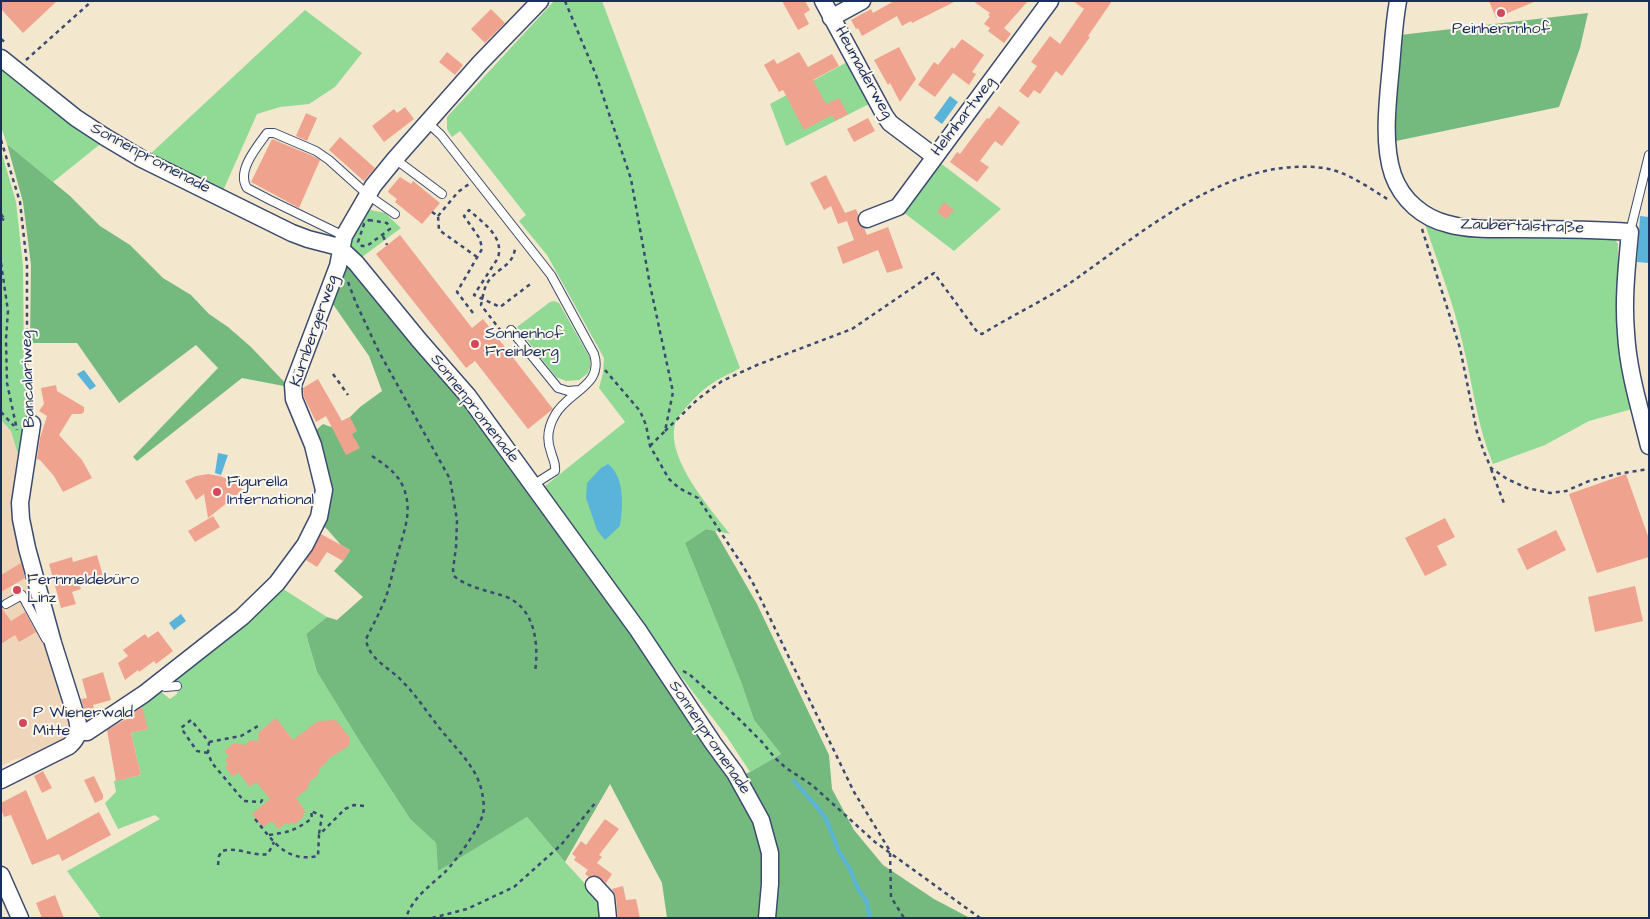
<!DOCTYPE html>
<meta charset="utf-8">
<style>
body{margin:0}
#map{position:relative;width:1650px;height:919px;overflow:hidden;background:#f3e7ce;font-family:"Architects Daughter",sans-serif}
canvas{display:block}
.frame{position:absolute;inset:0;border:2px solid #1b2f5e;pointer-events:none}
</style>
<div id="map">
<canvas width="1650" height="919"></canvas>
<div class="frame"></div>
</div>
<script>
const ctx = document.querySelector('canvas').getContext('2d');
ctx.lineJoin = 'round';
function fillPath(path, color) { ctx.fillStyle = color; ctx.fill(path, 'evenodd'); }
function strokePath(path, color, width, dash) { ctx.strokeStyle = color; ctx.lineWidth = width; ctx.lineCap = dash ? 'butt' : 'round'; ctx.setLineDash(dash || []); ctx.stroke(path); }
function write(font, color, halo, rows, align = 'center') {
  ctx.font = font + ' "Architects Daughter",sans-serif'; ctx.lineWidth = 4; ctx.setLineDash([]); ctx.textBaseline = 'middle'; ctx.strokeStyle = halo; ctx.fillStyle = color; for (const [text, x, y, turn = 0] of rows) {
    ctx.save(); ctx.translate(x, y); ctx.rotate((+turn || 0) * Math.PI / 180); ctx.textAlign = isNaN(turn) ? turn : align; if (halo) ctx.strokeText(text, 0, 0); ctx.fillText(text, 0, 0); ctx.restore();
  }
}
fillPath(new Path2D(`
 M 1,420 L 11,431 L 22,468 L 18,485 L 74,720 L 68,739 L 34,756 L 15,759 L 1,766 Z`), '#efd6bb');
fillPath(new Path2D(`
 M 554,1 L 602,1 L 740,368 C 730,374 717,379 707,387 C 699,393 677,415 675,424 C 666,459 710,508 730,534 L 706,529 L 685,543 L 741,682 L 754,720 L 781,754 L 750,772 L 727,737 L 540,490 L 625,422 L 599,388 L 603,373 L 604,358 L 547,255 L 519,221 L 526,215 L 460,131 L 452,137 L 447,129 L 447,117 Z
 M 305,10 L 362,53 L 335,87 L 309,104 L 280,107 L 257,114 L 222,193 L 147,157 Z
 M 849,61 L 871,103 L 786,146 L 770,104 Z
 M 1,63 L 104,141 L 53,182 L 7,144 L 1,127 Z
 M 1,150 L 16,202 L 23,266 L 24,367 L 29,409 L 27,437 L 22,468 L 11,431 L 1,420 Z
 M 939,162 L 1001,209 L 954,251 L 903,212 Z
 M 370,210 L 385,213 L 401,228 L 358,260 L 350,250 L 349,242 L 365,212 Z
 M 1425,224 C 1481,245 1546,237 1605,236 L 1614,238 L 1618,244 L 1618,301 L 1632,409 L 1589,421 L 1545,445 L 1493,464 C 1477,426 1473,385 1463,345 C 1454,304 1438,264 1425,224 Z
 M 554,301 L 559,303 L 590,358 L 590,368 L 587,374 L 579,380 L 566,381 L 556,377 L 517,327 L 550,302 Z
 M 280,587 L 327,617 L 306,634 L 317,672 L 360,742 L 410,819 L 436,843 L 438,870 L 527,817 L 565,862 L 602,902 L 604,918 L 101,918 L 67,871 L 160,819 L 155,815 L 118,829 L 105,803 L 116,792 L 114,781 L 141,775 L 131,733 L 147,729 L 140,700 L 160,691 L 170,699 L 177,694 L 178,689 L 173,677 Z`), '#91da96');
fillPath(new Path2D(`
 M 1588,13 L 1580,48 L 1559,107 L 1396,141 L 1395,94 L 1400,35 Z
 M 7,144 L 70,196 L 100,226 L 130,245 L 163,278 L 191,295 L 209,314 L 228,327 L 251,347 L 289,387 L 242,378 L 137,461 L 133,457 L 218,368 L 196,345 L 119,403 L 77,343 L 30,343 L 31,265 L 23,202 Z
 M 343,261 L 452,384 L 736,778 L 750,772 L 781,754 L 754,720 L 741,682 L 685,543 L 706,529 L 715,531 L 757,604 L 829,755 L 832,789 L 854,830 L 883,865 L 934,899 L 970,918 L 667,918 L 662,883 L 610,784 L 565,862 L 527,817 L 438,871 L 436,843 L 410,819 L 360,742 L 317,672 L 306,634 L 327,617 L 337,620 L 363,597 L 334,571 L 343,561 L 350,550 L 341,545 L 327,529 L 324,527 L 319,530 L 315,431 L 323,424 L 331,427 L 350,417 L 360,407 L 382,391 L 369,356 L 330,300 Z`), '#74ba7f');
fillPath(new Path2D(`
 M 950,96 L 958,102 L 942,124 L 934,118 Z
 M 1640,216 L 1649,217 L 1648,263 L 1637,262 Z
 M 84,370 L 96,386 L 90,390 L 77,374 Z
 M 218,453 L 228,455 L 221,475 L 215,473 Z
 M 608,464 C 625,477 623,507 620,526 L 605,540 L 597,530 L 586,498 L 587,483 L 601,468 Z
 M 181,614 L 186,621 L 174,630 L 169,623 Z`), '#5ab3d8');
strokePath(new Path2D(`
 M 794,781 L 817,807 L 826,819 L 839,852 L 850,869 L 858,889 L 866,900 L 870,918`), '#5ab3d8', 4);
fillPath(new Path2D(`
 M 1,1 L 57,1 L 23,33 L 1,9 Z
 M 782,1 L 805,1 L 810,10 L 804,14 L 809,24 L 798,30 Z
 M 894,1 L 956,1 L 912,23 L 911,21 L 902,26 L 897,16 L 862,36 L 858,28 L 856,29 L 851,20 L 871,9 L 873,13 Z
 M 973,1 L 1028,1 L 1004,28 L 1011,34 L 1004,43 L 988,31 L 990,28 L 984,24 L 990,16 L 988,15 L 990,13 Z
 M 1073,1 L 1112,1 L 1088,36 L 1090,37 L 1062,76 L 1056,71 L 1040,94 L 1034,90 L 1028,98 L 1019,91 L 1037,66 L 1031,62 L 1050,36 L 1060,44 L 1084,9 Z
 M 1489,1 L 1536,1 L 1496,18 Z
 M 491,9 L 505,23 L 485,43 L 471,29 Z
 M 962,39 L 984,55 L 972,72 L 976,74 L 969,85 L 953,73 L 935,97 L 918,85 L 934,62 L 938,65 L 952,47 L 954,49 Z
 M 899,47 L 916,79 L 900,102 L 890,83 L 888,85 L 874,60 Z
 M 447,52 L 463,65 L 455,75 L 439,62 Z
 M 799,52 L 808,67 L 832,54 L 839,66 L 813,80 L 826,104 L 839,98 L 848,114 L 835,121 L 832,115 L 804,130 L 783,90 L 779,92 L 764,65 L 774,59 L 777,64 Z
 M 999,106 L 1020,122 L 1002,146 L 995,141 L 980,161 L 989,167 L 977,182 L 950,162 L 957,152 L 960,154 L 987,118 L 989,119 Z
 M 405,107 L 414,119 L 384,142 L 372,126 L 394,109 L 397,113 Z
 M 306,113 L 317,118 L 307,141 L 296,136 Z
 M 868,118 L 875,131 L 854,142 L 847,129 Z
 M 340,137 L 375,168 L 364,181 L 329,150 Z
 M 272,139 L 313,156 L 320,160 L 299,208 L 251,182 Z
 M 826,175 L 845,213 L 856,209 L 858,214 L 858,223 L 864,228 L 867,235 L 888,227 L 903,268 L 887,273 L 878,250 L 843,264 L 837,247 L 854,240 L 847,221 L 838,224 L 831,206 L 824,210 L 810,183 Z
 M 400,177 L 411,184 L 413,181 L 440,203 L 422,224 L 395,202 L 397,199 L 389,193 L 388,191 Z
 M 944,202 L 954,210 L 946,219 L 937,212 Z
 M 400,235 L 472,328 L 483,319 L 553,409 L 528,429 L 475,361 L 466,368 L 376,254 Z
 M 318,379 L 342,421 L 350,417 L 357,431 L 352,434 L 360,448 L 346,455 L 326,416 L 316,422 L 304,397 L 303,388 Z
 M 56,385 L 57,391 L 84,407 L 84,412 L 81,414 L 72,414 L 59,435 L 82,460 L 92,478 L 63,492 L 54,476 L 40,460 L 37,459 L 40,438 L 47,416 L 39,411 L 44,404 L 41,388 Z
 M 208,474 L 220,476 L 232,481 L 243,490 L 208,518 L 204,494 L 196,500 L 185,481 L 196,476 Z
 M 1626,474 L 1649,539 L 1649,557 L 1597,573 L 1569,494 Z
 M 213,516 L 220,527 L 195,542 L 188,531 Z
 M 1445,518 L 1455,537 L 1437,546 L 1447,565 L 1425,576 L 1405,538 Z
 M 1556,530 L 1566,550 L 1527,570 L 1517,549 Z
 M 321,534 L 350,550 L 343,561 L 327,552 L 317,567 L 306,560 Z
 M 97,555 L 104,579 L 80,586 L 81,589 L 72,592 L 76,604 L 61,608 L 49,564 L 72,557 L 73,562 Z
 M 21,563 L 25,578 L 1,592 L 1,575 Z
 M 1635,586 L 1643,621 L 1595,632 L 1588,597 Z
 M 1,607 L 11,621 L 25,612 L 36,632 L 19,642 L 15,635 L 1,644 Z
 M 158,631 L 173,651 L 156,664 L 154,661 L 139,672 L 138,670 L 125,680 L 118,663 L 128,656 L 123,650 L 145,634 L 148,638 Z
 M 103,672 L 111,700 L 93,705 L 95,711 L 86,714 L 81,699 L 87,698 L 82,679 Z
 M 142,707 L 148,729 L 131,733 L 141,775 L 116,781 L 107,730 L 124,720 L 132,718 L 130,715 Z
 M 276,718 L 293,740 L 318,721 L 336,720 L 350,738 L 349,746 L 328,759 L 328,761 L 319,769 L 318,775 L 309,782 L 308,788 L 296,798 L 306,812 L 303,814 L 304,816 L 294,825 L 292,822 L 288,825 L 286,823 L 278,829 L 272,821 L 263,827 L 252,814 L 270,799 L 256,782 L 250,787 L 238,772 L 233,777 L 225,767 L 228,764 L 225,760 L 229,757 L 224,751 L 234,743 L 245,745 L 251,740 L 259,741 L 258,733 Z
 M 43,771 L 52,788 L 42,793 L 34,776 Z
 M 94,776 L 103,795 L 103,799 L 95,803 L 84,780 Z
 M 26,790 L 47,840 L 99,812 L 111,835 L 62,861 L 59,854 L 32,865 L 11,815 L 4,817 L 1,809 L 1,803 Z
 M 605,819 L 619,829 L 599,855 L 602,857 L 597,863 L 612,874 L 606,883 L 597,876 L 589,877 L 585,874 L 588,870 L 574,860 L 576,857 L 572,854 L 581,841 L 586,845 Z
 M 623,886 L 626,900 L 636,899 L 640,918 L 618,918 L 616,897 L 612,889 Z
 M 55,895 L 64,918 L 42,918 L 36,903 Z`), '#efa38e');
const service = new Path2D(`
 M 428,123 L 441,135 L 551,275 L 594,354 C 604,386 568,391 555,415 C 548,427 546,439 551,452 C 553,460 556,463 555,471 L 533,485
 M 395,159 L 442,194
 M 1630,232 L 1649,155
 M 344,236 L 270,200 L 247,188 C 236,171 257,147 267,133 L 274,133 L 316,151 L 329,160 L 368,195 L 395,214
 M 511,330 L 558,388 L 568,391 L 579,390
 M 6,604 L 22,595 L 46,639
 M 160,682 L 165,687 L 177,686`);
const minor = new Path2D(`
 M 823,1 L 885,116 L 890,123 L 934,156
 M 1398,1 C 1394,23 1393,44 1391,66 C 1388,99 1382,143 1393,175 C 1402,200 1423,218 1448,224 C 1469,230 1494,229 1516,229 C 1554,229 1592,229 1630,232 C 1627,265 1623,299 1626,333 C 1628,371 1640,409 1649,446
 M 831,18 L 862,1
 M 1,58 L 76,118 L 105,137 L 142,159 L 292,233 L 308,239 L 335,246 L 341,249 L 356,263 L 419,340 L 468,396 L 638,630 L 713,743 L 735,773 L 761,820 L 770,853 L 770,884 L 767,918
 M 867,219 L 898,207 L 1050,1
 M 79,732 L 87,732 L 144,694 L 242,617 L 277,583 L 305,545 L 319,517 L 324,490 L 313,445 L 294,399 L 293,385 L 338,266 L 344,236 L 373,186 L 395,159 L 480,63 L 540,1
 M 1,780 L 69,746 C 78,738 80,731 77,719 L 53,643 L 27,548 L 21,519 L 20,503 L 32,424
 M 1,875 L 20,918
 M 594,885 L 606,898 L 608,918`);
strokePath(service, '#3b4b6f', 10);
strokePath(minor, '#3b4b6f', 19);
strokePath(new Path2D(`
 M 565,1 L 596,75 L 631,179 L 650,285 L 673,392 L 665,431 L 650,446
 M 1,39 L 7,44
 M 26,60 L 92,1
 M 1,140 L 20,202 L 27,265 L 27,367 L 32,410
 M 432,212 L 438,216 L 439,230 L 477,257
 M 1,214 L 5,220 L 1,219
 M 438,216 L 458,192 L 469,184
 M 369,220 L 387,223 L 390,229 L 367,246 L 362,246 L 358,242 L 364,224 Z
 M 1422,229 L 1460,348 L 1477,432 L 1484,452 L 1491,468 L 1507,479 L 1527,488 L 1550,493 L 1566,491 L 1589,481 L 1617,474 L 1649,469
 M 383,236 L 387,245
 M 1,263 L 8,311 L 6,339 L 7,383 L 17,430
 M 348,282 L 356,303 L 379,352 L 450,479 L 457,520 L 456,547 L 453,570 L 454,576 C 467,587 488,591 504,596 C 535,607 539,643 535,672
 M 473,313 L 457,292 L 482,249 L 480,239 L 464,216 L 469,210 C 484,224 504,236 498,258 L 474,295 L 500,307 L 533,282
 M 501,331 L 481,305 C 483,296 484,286 490,279 C 500,267 515,264 515,246
 M 605,370 L 640,411 L 646,425 L 650,446 L 669,479 L 679,488 L 698,498 L 743,566 L 754,585 L 854,792 L 890,851 L 891,897 L 904,918
 M 333,374 L 348,395
 M 1,412 L 14,426
 M 665,431 L 698,399 L 722,381 L 757,365 L 852,329 L 934,273 L 978,333 L 982,334 C 1014,314 1050,298 1080,276 C 1149,227 1233,156 1324,168 C 1348,172 1369,188 1389,200
 M 372,456 C 385,465 398,473 404,489 C 413,512 403,534 397,556 C 392,572 390,589 383,604 C 378,616 372,627 366,639 C 368,659 390,668 402,681 C 416,695 426,711 438,726 C 456,750 480,768 483,799 C 484,804 484,810 483,814 C 479,829 456,861 445,872 C 431,885 412,898 406,918
 M 1491,469 L 1505,506
 M 683,671 L 689,674 L 738,718 L 762,742 L 775,758 L 786,768 L 812,785 L 875,842 L 980,918
 M 209,742 L 241,736 L 258,726
 M 208,753 L 197,751 L 181,728 L 191,720 L 209,742 L 208,753 L 212,763 L 244,801 L 261,802 L 263,798
 M 255,819 C 273,841 286,863 318,856 L 319,835 L 345,809 L 354,805 L 364,806
 M 269,835 C 289,832 295,831 312,818 L 311,811 L 322,816 L 319,834
 M 218,865 L 219,856 L 222,851 C 238,846 252,857 268,854 L 274,842
 M 432,918 L 467,909 L 514,887 L 561,845 L 596,802`), '#3b4b6f', 2.5, [4, 4]);
strokePath(service, '#fff', 8);
strokePath(minor, '#fff', 16);
for (const [x, y, r, color] of [
 [1501,13,5,"#d1495b"],
 [475,344,5,"#d1495b"],
 [217,492,5,"#d1495b"],
 [17,590,5,"#d1495b"],
 [23,723,5,"#d1495b"]
]) { const dot = new Path2D(); dot.arc(x, y, r, 0, 2 * Math.PI); ctx.fillStyle = color; ctx.fill(dot); strokePath(dot, '#fbf7ec', 2); }
write('16px', '#1b2f5e', '#fbf7ec', [
 ["Peinherrnhof",1501,30,"center"],
 ["Sonnenhof",485,335],
 ["Freinberg",485,353],
 ["Figurella",227,483],
 ["International",227,501],
 ["Fernmeldebüro",27,581],
 ["Linz",27,599],
 ["P Wienerwald",33,714],
 ["Mitte",33,732]
], 'left');
write('16px', '#1b2f5e', '#fbf7ec', [
 ["Heumaderweg",863,73,61],
 ["Helmhartweg",964,117,-53],
 ["Sonnenpromenade",150,159,28],
 ["Zaubertalstraße",1522,227,2],
 ["Kürnbergerweg",315,331,-71],
 ["Bancalariweg",29,379,-92],
 ["Sonnenpromenade",474,409,52],
 ["Sonnenpromenade",709,738,56]
]);
</script>
